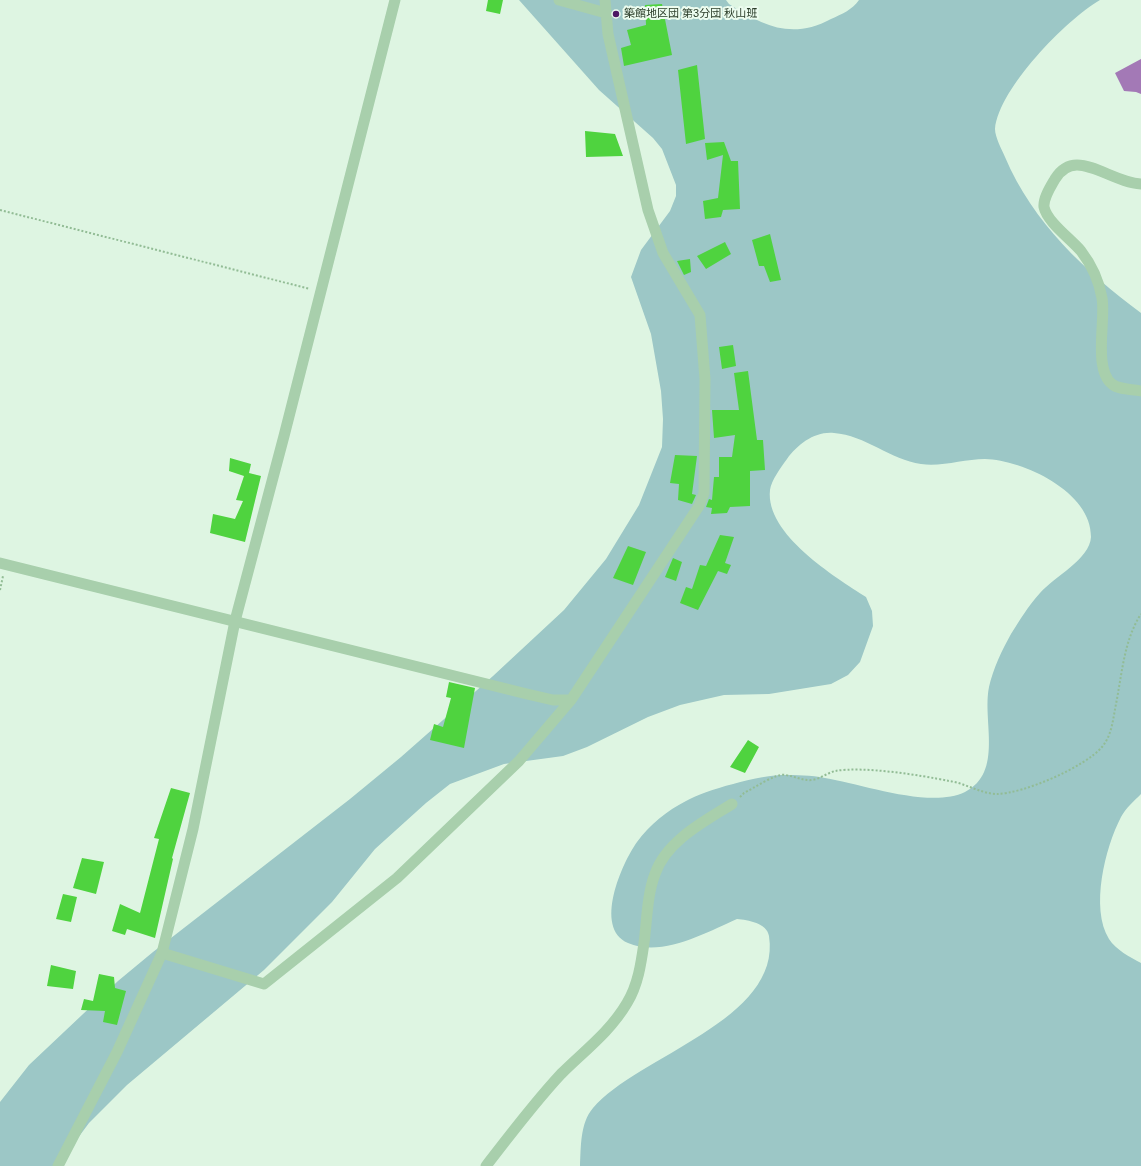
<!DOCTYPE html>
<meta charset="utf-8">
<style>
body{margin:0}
canvas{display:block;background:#def5e2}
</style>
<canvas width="1141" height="1166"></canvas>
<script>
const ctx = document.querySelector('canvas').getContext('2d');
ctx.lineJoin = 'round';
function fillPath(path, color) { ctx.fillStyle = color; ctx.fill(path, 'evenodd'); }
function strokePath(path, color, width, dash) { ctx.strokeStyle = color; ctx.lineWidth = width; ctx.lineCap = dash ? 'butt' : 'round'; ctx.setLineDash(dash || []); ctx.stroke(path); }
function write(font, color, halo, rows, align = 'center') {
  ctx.font = font + ' Arial,"Noto Sans JP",sans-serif'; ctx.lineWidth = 4; ctx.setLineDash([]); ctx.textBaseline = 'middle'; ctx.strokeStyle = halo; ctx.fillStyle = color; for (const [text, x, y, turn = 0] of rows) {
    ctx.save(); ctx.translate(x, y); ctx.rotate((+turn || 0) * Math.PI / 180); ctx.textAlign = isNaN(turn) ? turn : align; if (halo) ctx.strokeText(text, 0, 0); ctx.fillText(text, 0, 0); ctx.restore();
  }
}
fillPath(new Path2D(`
 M 519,0 L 726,0 L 729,4 C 763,26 792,40 831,19 C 842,14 852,10 859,0 L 1100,0 C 1066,20 999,88 995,129 C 995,137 1002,150 1005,157 C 1033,223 1085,271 1141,313 L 1141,794 C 1134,801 1126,808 1121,817 C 1105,848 1090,908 1109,939 C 1116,950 1130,957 1141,963 L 1141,1166 L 580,1166 C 581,1147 580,1123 593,1108 C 637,1056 782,1020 769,936 C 767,923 748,920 737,919 C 707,932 662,958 628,943 C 593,928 622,863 637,842 C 649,825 668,810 686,801 C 705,790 761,775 782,775 C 796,775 811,775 825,778 C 862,784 930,809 965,792 C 1004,772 982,721 989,687 C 993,669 1002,650 1011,634 C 1020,620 1028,606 1040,593 C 1054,577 1090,559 1091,537 C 1092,492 1023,460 985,459 C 964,459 942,467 921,464 C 891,460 865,435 834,433 C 815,431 798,444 787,459 C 781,467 771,481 770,490 C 765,534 835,577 866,597 L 872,611 L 873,626 L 860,662 L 848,675 L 831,684 L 769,694 L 724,695 L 680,705 L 648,717 L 587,747 L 563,756 L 504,764 L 450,784 L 426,803 L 375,849 L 332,902 L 264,970 L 127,1085 L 89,1123 L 57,1166 L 0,1166 L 0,1102 L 29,1065 L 118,981 L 153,952 L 350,799 L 401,757 L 493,676 L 564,610 L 606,559 L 639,505 L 662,447 L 663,419 L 661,391 L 651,334 L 631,277 L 641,250 L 670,211 L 676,196 L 676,185 L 662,149 L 653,138 L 599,90 Z`), '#9cc7c6');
fillPath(new Path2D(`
 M 1141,59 L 1141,94 L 1136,92 L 1124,91 L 1115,73 Z`), '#a379b6');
fillPath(new Path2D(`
 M 488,0 L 503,0 L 500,14 L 486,11 Z
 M 662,4 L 672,55 L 624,66 L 621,48 L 631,45 L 627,30 L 646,25 L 645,5 Z
 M 697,65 L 705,139 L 686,144 L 678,70 Z
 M 585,131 L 615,134 L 623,156 L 586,157 Z
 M 724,142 L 731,161 L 738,161 L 740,209 L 723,210 L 721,217 L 705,219 L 703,201 L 718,198 L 723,155 L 707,160 L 705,143 Z
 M 770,234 L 781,280 L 770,282 L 764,266 L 759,266 L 752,240 Z
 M 725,242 L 731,254 L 706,269 L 697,256 Z
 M 690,259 L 691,272 L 684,275 L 677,261 Z
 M 733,345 L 736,366 L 722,369 L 719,347 Z
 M 748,371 L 757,440 L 763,440 L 765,470 L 750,471 L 750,506 L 730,507 L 727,513 L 711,514 L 712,508 L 706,507 L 709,499 L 712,500 L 714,477 L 719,477 L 719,457 L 732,457 L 735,435 L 714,438 L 712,410 L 739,410 L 734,373 Z
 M 675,455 L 697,456 L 692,494 L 696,495 L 692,504 L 678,500 L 679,484 L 670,483 Z
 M 230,458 L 251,464 L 249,473 L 261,476 L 245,542 L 210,533 L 213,514 L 235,519 L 243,501 L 236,500 L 244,476 L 229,471 Z
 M 720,535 L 734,537 L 725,563 L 731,565 L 727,574 L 718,571 L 698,610 L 680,603 L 686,587 L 692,589 L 700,565 L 706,566 Z
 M 628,546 L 646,552 L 633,585 L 613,578 Z
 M 673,558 L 682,562 L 676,581 L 665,577 Z
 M 449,682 L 475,688 L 464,748 L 430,740 L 434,724 L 443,727 L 451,698 L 446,697 Z
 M 748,740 L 759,747 L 745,773 L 730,767 Z
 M 171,788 L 190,793 L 172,858 L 173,859 L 155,938 L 127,929 L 125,935 L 112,931 L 120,904 L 140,913 L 159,839 L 154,838 Z
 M 82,858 L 104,862 L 96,894 L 73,888 Z
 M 63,894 L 77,897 L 71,922 L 56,919 Z
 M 51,965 L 76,971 L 73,989 L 47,986 Z
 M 99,974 L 114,977 L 115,988 L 126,991 L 117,1025 L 103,1022 L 105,1011 L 81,1010 L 84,999 L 93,1001 Z`), '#4fd33f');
strokePath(new Path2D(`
 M 0,210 L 310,289
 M 0,590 L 3,576
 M 740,797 L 744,793 C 754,788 776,773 785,775 C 795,776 802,781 812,780 C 820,779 827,773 835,771 C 863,766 920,775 949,781 C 965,783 979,793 996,794 C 1023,794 1085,767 1102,747 C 1112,735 1113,719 1116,704 C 1122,674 1124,640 1141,614`), '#92bc95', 2, [2, 2]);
strokePath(new Path2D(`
 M 559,0 L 606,13
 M 1141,184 C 1119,183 1096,165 1077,165 C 1067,165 1060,171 1055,179 C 1051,186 1043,198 1044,207 C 1047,222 1071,239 1081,251 C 1091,264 1099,281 1102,298 C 1106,319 1093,369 1112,384 C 1119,390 1132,389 1141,391
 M 0,563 L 527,694 L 553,700 L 571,700 L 699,506 L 704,493 L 705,379 L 700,315 L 663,253 L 648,210 L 608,34 L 605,0
 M 162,953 L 264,984 L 397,878 L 519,761 L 571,700
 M 486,1166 C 510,1135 534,1103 561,1074 C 584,1051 610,1032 627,1003 C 638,985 641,964 644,943 C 647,920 647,895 655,874 C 666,841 705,821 732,804`), '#a8cfac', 11);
strokePath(new Path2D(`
 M 58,1166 L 117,1052 L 162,953 L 193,829 L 235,621 L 284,436 L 395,0`), '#a8cfac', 11);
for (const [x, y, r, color] of [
 [616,14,4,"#4d1963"]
]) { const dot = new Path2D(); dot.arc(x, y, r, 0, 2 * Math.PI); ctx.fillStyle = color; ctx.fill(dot); strokePath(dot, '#ecfcef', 1.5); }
write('11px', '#2a3c29', '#ecfcef', [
 ["築館地区団 第3分団 秋山班",624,14]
], 'left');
</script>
